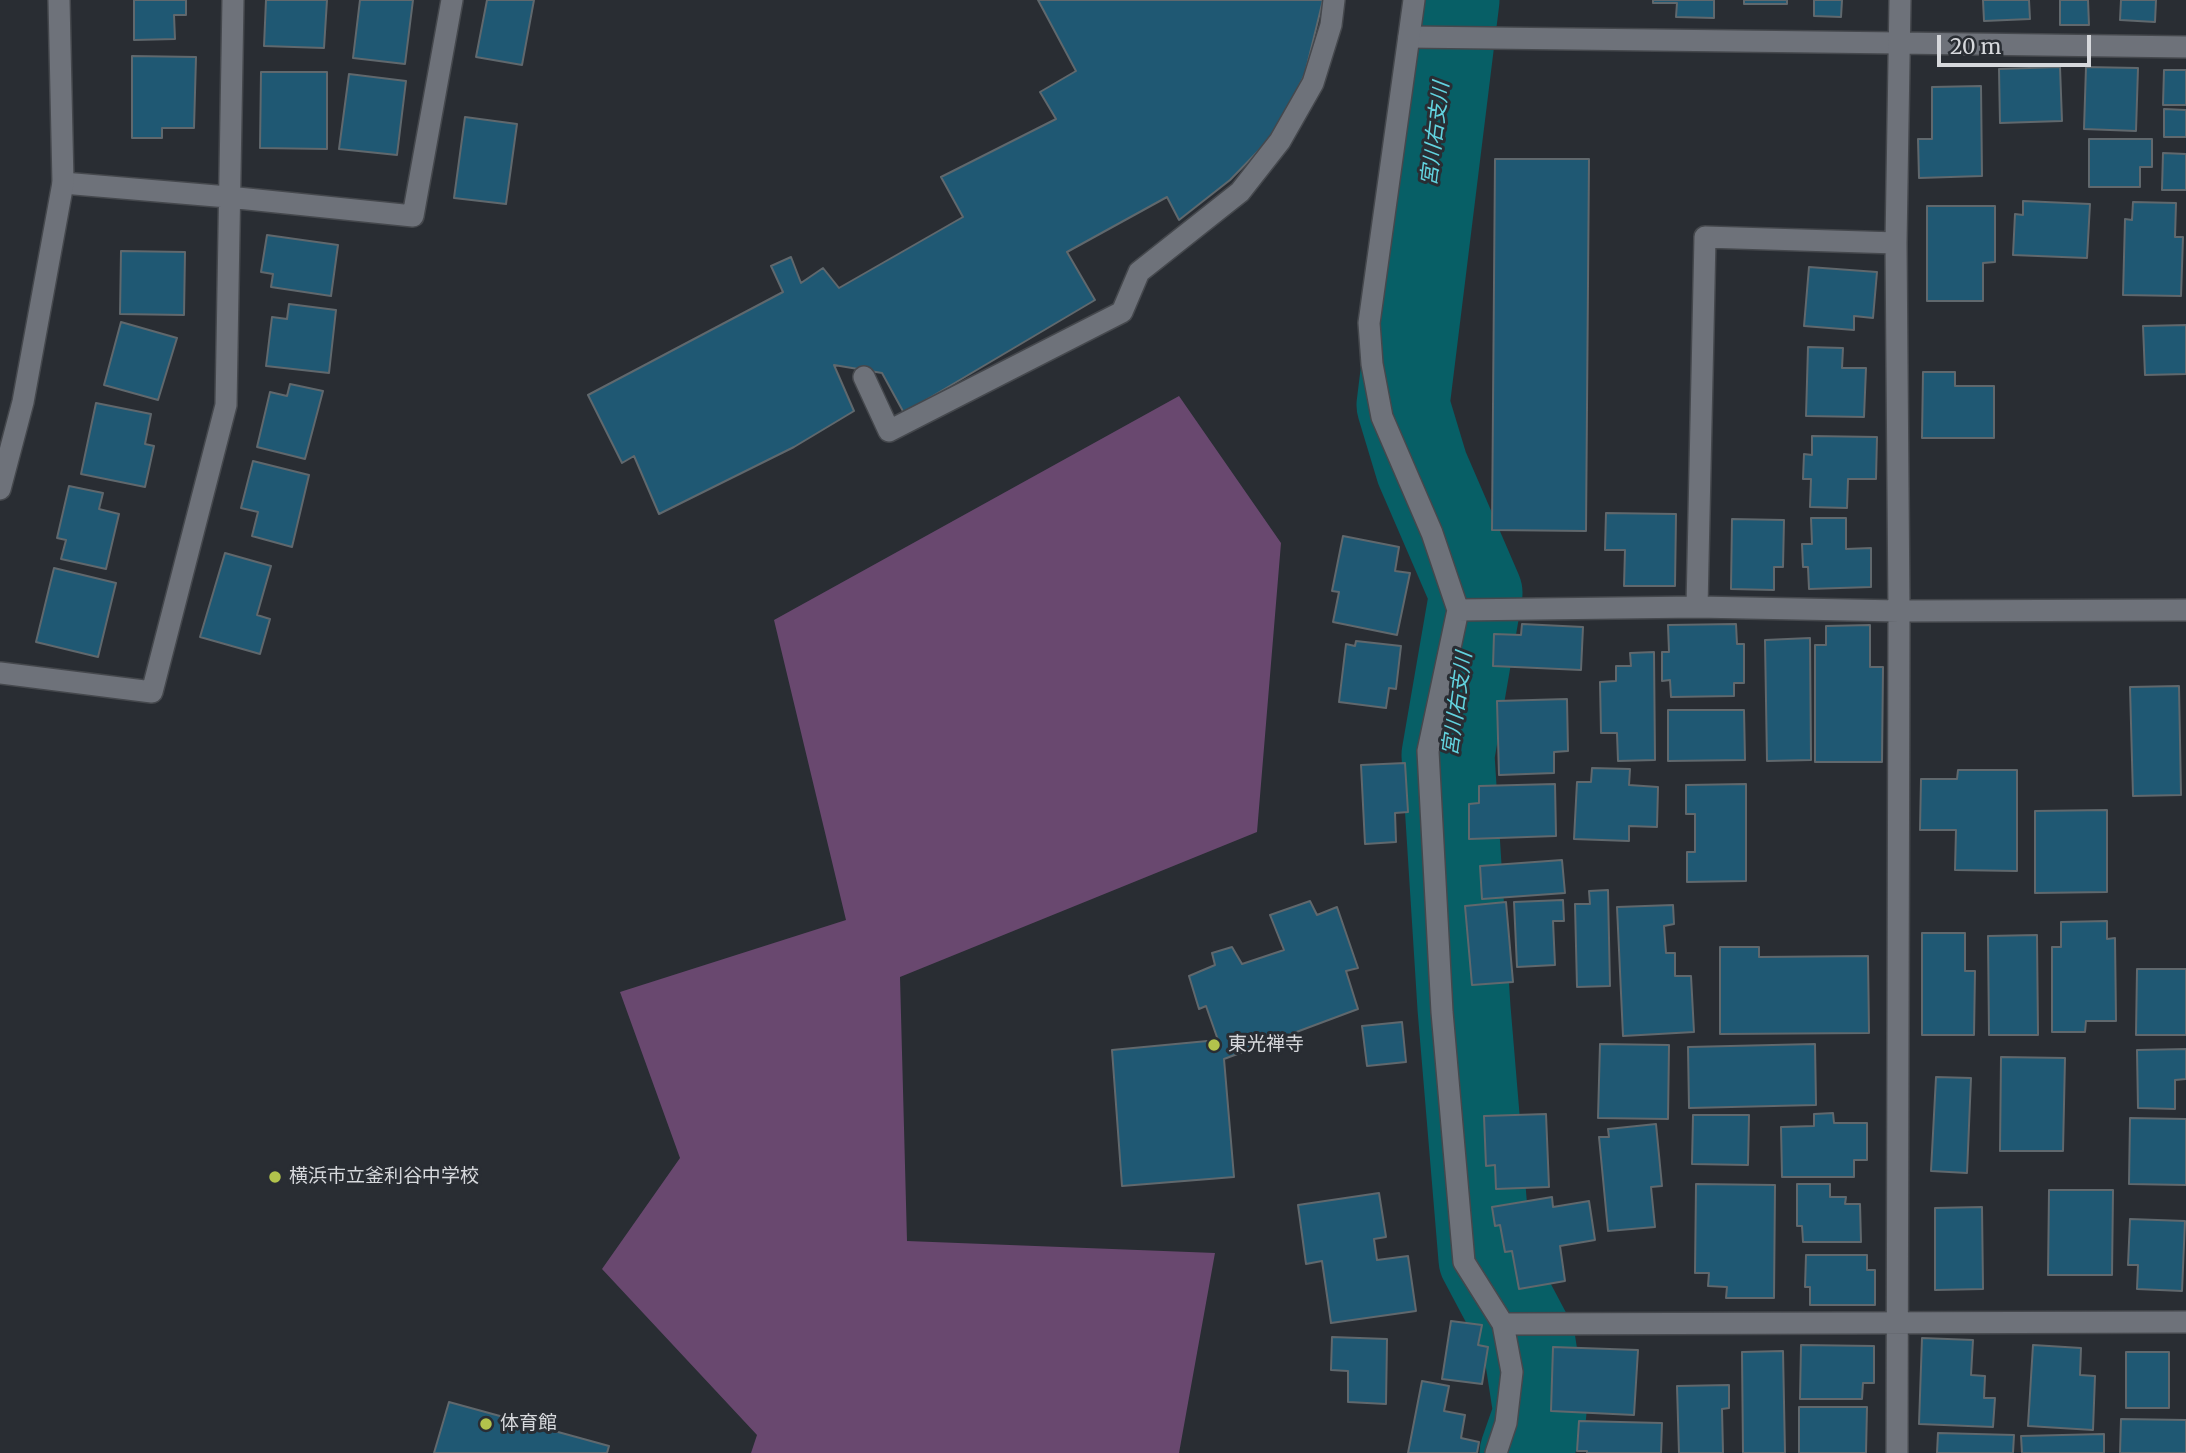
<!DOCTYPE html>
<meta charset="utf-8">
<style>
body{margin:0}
#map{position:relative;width:2186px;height:1453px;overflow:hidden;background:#292d33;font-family:Merriweather,serif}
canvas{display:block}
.scale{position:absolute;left:1937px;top:35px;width:154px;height:32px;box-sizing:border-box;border:4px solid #d6d8dc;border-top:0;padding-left:9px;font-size:21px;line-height:24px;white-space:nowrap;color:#d6d8dc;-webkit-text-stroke:5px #292d33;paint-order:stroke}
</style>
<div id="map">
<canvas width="2186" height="1453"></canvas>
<div class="scale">20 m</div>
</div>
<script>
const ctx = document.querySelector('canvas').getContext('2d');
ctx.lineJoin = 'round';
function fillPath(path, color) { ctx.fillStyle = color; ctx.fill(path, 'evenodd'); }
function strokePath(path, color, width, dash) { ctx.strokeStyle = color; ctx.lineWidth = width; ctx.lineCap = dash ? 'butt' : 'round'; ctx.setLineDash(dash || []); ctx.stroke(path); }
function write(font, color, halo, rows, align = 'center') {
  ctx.font = font + ' Merriweather,"Noto Sans JP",serif'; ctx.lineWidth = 6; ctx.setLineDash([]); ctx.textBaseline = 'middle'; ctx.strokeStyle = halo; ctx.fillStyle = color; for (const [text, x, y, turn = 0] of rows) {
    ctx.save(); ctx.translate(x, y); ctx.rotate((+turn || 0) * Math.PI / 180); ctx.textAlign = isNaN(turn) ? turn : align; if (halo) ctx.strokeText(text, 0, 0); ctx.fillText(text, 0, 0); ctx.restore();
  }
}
fillPath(new Path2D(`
 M 1179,396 L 1281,543 L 1257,832 L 900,977 L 907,1241 L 1215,1253 L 1179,1453 L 751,1453 L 757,1435 L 602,1269 L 680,1158 L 620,992 L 846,920 L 774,620 Z`), '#69486f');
strokePath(new Path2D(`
 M 1453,0 L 1403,405 L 1422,468 L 1476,593 L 1448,755 L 1464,1008 L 1485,1259 L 1529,1342 L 1540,1413 L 1526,1453`), '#075f66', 93);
const building = new Path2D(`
 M 134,0 L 186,0 L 186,15 L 174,15 L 175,39 L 134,40 Z
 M 266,0 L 327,0 L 324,48 L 264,46 Z
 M 360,0 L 413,0 L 405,64 L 353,58 Z
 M 487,0 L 534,0 L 522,65 L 476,57 Z
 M 1038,0 L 1323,0 L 1305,74 L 1286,113 L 1267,142 L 1230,180 L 1179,220 L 1167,197 L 1067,252 L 1095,300 L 904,413 L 882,373 L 834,365 L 854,411 L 794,447 L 659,514 L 634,456 L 622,463 L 588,395 L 783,292 L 771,266 L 791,257 L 801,283 L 823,268 L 839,288 L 963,217 L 941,177 L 1056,119 L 1040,92 L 1076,71 Z
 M 1653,0 L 1714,0 L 1714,18 L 1676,17 L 1677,3 L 1653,3 Z
 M 1744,0 L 1787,0 L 1787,4 L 1744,4 Z
 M 1814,0 L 1842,0 L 1841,17 L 1814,16 Z
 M 1983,0 L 2029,0 L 2030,19 L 1984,21 Z
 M 2060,0 L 2088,0 L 2089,25 L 2060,25 Z
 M 2121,0 L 2156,0 L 2155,22 L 2120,20 Z
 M 132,56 L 196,57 L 194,128 L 162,128 L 162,138 L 132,138 Z
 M 2060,67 L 2062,121 L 2000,123 L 1999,69 Z
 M 2086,67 L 2138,68 L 2136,131 L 2084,129 Z
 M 2164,70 L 2186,70 L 2186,105 L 2163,105 Z
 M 261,72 L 327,72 L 327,149 L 260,148 Z
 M 349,74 L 406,81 L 397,155 L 339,149 Z
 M 1981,86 L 1982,176 L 1919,178 L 1918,139 L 1932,139 L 1932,87 Z
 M 2164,109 L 2186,110 L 2186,137 L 2164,137 Z
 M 465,117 L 517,124 L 506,204 L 454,198 Z
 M 2089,139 L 2152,139 L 2152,167 L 2140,167 L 2140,187 L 2089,187 Z
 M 2163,153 L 2186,154 L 2186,190 L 2162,190 Z
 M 1495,159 L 1589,159 L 1586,531 L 1492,530 Z
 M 2023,201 L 2090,204 L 2087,258 L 2013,255 L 2015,214 L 2023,215 Z
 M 2133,202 L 2176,203 L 2175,237 L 2183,237 L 2181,296 L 2123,295 L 2125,219 L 2132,220 Z
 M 1927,206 L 1995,206 L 1995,262 L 1983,263 L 1983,301 L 1927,301 Z
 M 267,235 L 338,245 L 331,296 L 271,287 L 273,274 L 261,272 Z
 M 121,251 L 185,252 L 184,315 L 120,314 Z
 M 1809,267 L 1877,272 L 1873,318 L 1854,316 L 1854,330 L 1804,326 Z
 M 289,304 L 336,310 L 329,373 L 266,366 L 272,317 L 287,319 Z
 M 121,322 L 177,338 L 158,400 L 104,385 Z
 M 2186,325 L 2186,374 L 2145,375 L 2143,326 Z
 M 1808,347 L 1843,348 L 1842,368 L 1866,368 L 1864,417 L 1806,416 Z
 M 1923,372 L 1955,372 L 1955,386 L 1994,386 L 1994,438 L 1922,438 Z
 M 290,384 L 323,391 L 305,459 L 257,447 L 270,392 L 287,396 Z
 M 96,403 L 151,414 L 145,444 L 154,446 L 145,487 L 81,474 Z
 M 1812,436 L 1877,437 L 1876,479 L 1848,479 L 1847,508 L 1810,507 L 1811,479 L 1803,479 L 1804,454 L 1812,455 Z
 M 253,461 L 309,475 L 292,547 L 252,536 L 258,512 L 241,508 Z
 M 69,486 L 103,493 L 99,509 L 119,514 L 106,569 L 61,559 L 66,540 L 57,538 Z
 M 1606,513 L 1676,514 L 1675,586 L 1624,586 L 1625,550 L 1605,550 Z
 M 1811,518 L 1846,518 L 1846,549 L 1871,548 L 1871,587 L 1809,589 L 1808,567 L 1803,567 L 1802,544 L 1812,544 Z
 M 1732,519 L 1784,520 L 1783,567 L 1774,567 L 1774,590 L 1731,589 Z
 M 1343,536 L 1399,547 L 1395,571 L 1410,573 L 1397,635 L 1333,622 L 1339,592 L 1332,591 Z
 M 225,553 L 271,566 L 257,615 L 270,619 L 260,654 L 200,637 Z
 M 54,568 L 116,583 L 98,657 L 36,642 Z
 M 1522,624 L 1583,627 L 1581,670 L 1493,666 L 1494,634 L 1521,635 Z
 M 1736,624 L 1737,644 L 1744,644 L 1744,683 L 1734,683 L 1734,696 L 1671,697 L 1670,680 L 1662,681 L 1662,652 L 1669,652 L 1668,625 Z
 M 1870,625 L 1870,667 L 1883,667 L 1882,762 L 1815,762 L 1815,645 L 1826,645 L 1826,626 Z
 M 1810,638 L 1811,760 L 1767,761 L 1765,640 Z
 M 1356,641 L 1401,646 L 1396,689 L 1389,688 L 1386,708 L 1339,702 L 1346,644 L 1355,646 Z
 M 1654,652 L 1655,760 L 1618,761 L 1617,733 L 1601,733 L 1600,682 L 1616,681 L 1616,666 L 1631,666 L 1630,653 Z
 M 2179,686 L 2181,795 L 2133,796 L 2130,687 Z
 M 1567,699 L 1568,751 L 1554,752 L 1554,773 L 1499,775 L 1497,701 Z
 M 1668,710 L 1744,710 L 1745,760 L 1668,761 Z
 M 1405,763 L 1408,812 L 1395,813 L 1396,842 L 1365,844 L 1361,765 Z
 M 1592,768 L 1630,769 L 1629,785 L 1658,787 L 1657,827 L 1629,826 L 1629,841 L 1574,839 L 1577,782 L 1591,782 Z
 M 1958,770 L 2017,770 L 2017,871 L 1955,870 L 1956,830 L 1920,830 L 1921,779 L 1957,779 Z
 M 1555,784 L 1556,836 L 1469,839 L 1469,804 L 1479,803 L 1479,786 Z
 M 1746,784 L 1746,881 L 1687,882 L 1687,852 L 1695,852 L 1695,814 L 1686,814 L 1686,785 Z
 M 2107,810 L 2107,892 L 2035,893 L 2035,811 Z
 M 1562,860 L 1565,893 L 1482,899 L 1480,866 Z
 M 1608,890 L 1610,986 L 1577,987 L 1575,904 L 1590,904 L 1589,891 Z
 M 1563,900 L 1564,921 L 1553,921 L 1555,965 L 1517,967 L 1514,902 Z
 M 1310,901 L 1317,915 L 1337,907 L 1358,968 L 1346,971 L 1358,1009 L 1224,1059 L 1234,1177 L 1122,1186 L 1112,1050 L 1218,1040 L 1206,1006 L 1199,1009 L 1189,976 L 1215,965 L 1212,953 L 1232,947 L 1242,964 L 1284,950 L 1270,915 Z
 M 1506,902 L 1513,982 L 1472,985 L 1465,906 Z
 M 1673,905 L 1674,924 L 1664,926 L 1666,953 L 1675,953 L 1675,976 L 1691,976 L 1694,1032 L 1623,1036 L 1617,907 Z
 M 2107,921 L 2107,939 L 2115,938 L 2116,1021 L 2086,1021 L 2085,1032 L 2052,1032 L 2052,947 L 2061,947 L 2061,922 Z
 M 1922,933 L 1965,933 L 1965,971 L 1975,971 L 1974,1035 L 1922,1035 Z
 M 2037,935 L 2038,1035 L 1989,1035 L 1988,936 Z
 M 1720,947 L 1759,947 L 1759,957 L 1868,956 L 1869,1033 L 1720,1034 Z
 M 2137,969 L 2186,969 L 2186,1035 L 2136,1035 Z
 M 1402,1022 L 1406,1062 L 1367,1066 L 1362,1026 Z
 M 1600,1044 L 1669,1045 L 1668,1119 L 1598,1118 Z
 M 1815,1044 L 1816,1105 L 1689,1108 L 1688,1047 Z
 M 2186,1049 L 2186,1079 L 2175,1080 L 2175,1109 L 2138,1108 L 2137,1050 Z
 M 2001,1057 L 2065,1058 L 2063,1151 L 2000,1151 Z
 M 1936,1077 L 1971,1078 L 1967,1173 L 1931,1171 Z
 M 1833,1113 L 1834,1123 L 1867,1123 L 1867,1160 L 1854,1160 L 1854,1177 L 1782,1177 L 1781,1127 L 1814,1126 L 1814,1114 Z
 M 1546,1114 L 1549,1187 L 1496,1189 L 1495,1165 L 1486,1166 L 1484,1116 Z
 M 1693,1115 L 1749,1115 L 1748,1165 L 1692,1164 Z
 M 2130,1118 L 2186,1119 L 2186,1185 L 2129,1184 Z
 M 1656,1124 L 1662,1186 L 1651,1187 L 1655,1227 L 1608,1231 L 1599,1137 L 1609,1137 L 1608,1129 Z
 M 1696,1184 L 1775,1185 L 1774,1298 L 1726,1298 L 1727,1287 L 1708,1286 L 1709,1273 L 1695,1273 Z
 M 1797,1184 L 1830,1184 L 1830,1197 L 1846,1197 L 1845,1204 L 1860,1204 L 1861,1242 L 1803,1242 L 1802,1226 L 1797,1226 Z
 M 2049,1190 L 2113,1190 L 2112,1275 L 2048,1275 Z
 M 1379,1193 L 1386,1237 L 1374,1239 L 1377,1260 L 1408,1256 L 1416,1311 L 1331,1323 L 1322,1261 L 1306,1264 L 1298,1205 Z
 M 1552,1197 L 1553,1207 L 1589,1201 L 1595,1240 L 1560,1246 L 1565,1281 L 1519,1289 L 1512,1251 L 1505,1252 L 1500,1225 L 1495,1226 L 1492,1207 Z
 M 1982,1207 L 1983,1289 L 1935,1290 L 1935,1208 Z
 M 2130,1219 L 2185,1221 L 2182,1291 L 2137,1289 L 2138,1265 L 2128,1265 Z
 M 1806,1255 L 1867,1255 L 1867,1270 L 1875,1270 L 1875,1305 L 1810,1305 L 1810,1287 L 1805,1287 Z
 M 1451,1321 L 1482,1325 L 1478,1345 L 1488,1347 L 1482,1384 L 1442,1379 Z
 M 1332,1337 L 1387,1339 L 1386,1404 L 1348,1402 L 1348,1371 L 1331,1370 Z
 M 1922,1338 L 1973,1340 L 1971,1375 L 1985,1376 L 1984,1398 L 1995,1398 L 1993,1427 L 1919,1424 Z
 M 1801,1345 L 1874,1346 L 1874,1383 L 1863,1383 L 1862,1399 L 1800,1399 Z
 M 2033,1345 L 2081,1348 L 2080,1375 L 2095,1376 L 2093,1430 L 2028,1426 Z
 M 1553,1347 L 1638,1350 L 1634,1415 L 1551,1411 Z
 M 1783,1351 L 1785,1453 L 1743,1453 L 1742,1352 Z
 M 2126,1352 L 2169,1352 L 2169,1408 L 2126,1408 Z
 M 1422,1381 L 1449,1386 L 1444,1411 L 1465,1415 L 1461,1438 L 1479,1442 L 1477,1453 L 1408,1453 Z
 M 1729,1385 L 1729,1408 L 1722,1409 L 1723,1453 L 1679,1453 L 1677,1386 Z
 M 449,1402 L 609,1446 L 607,1453 L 434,1453 Z
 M 1799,1407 L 1867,1407 L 1866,1453 L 1799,1453 Z
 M 2121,1419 L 2186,1420 L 2186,1453 L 2120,1453 Z
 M 1579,1421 L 1662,1423 L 1661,1453 L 1587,1453 L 1587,1451 L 1577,1451 Z
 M 1938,1433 L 2014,1435 L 2013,1453 L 1937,1453 Z
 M 2104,1434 L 2104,1453 L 2022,1453 L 2021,1436 Z`);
fillPath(building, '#1f5873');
strokePath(building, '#60686d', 2);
const service = new Path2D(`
 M 1409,37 L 1899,43
 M 864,377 L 889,431 L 1122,312 L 1139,272 L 1240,192 L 1280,141 L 1313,83 L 1331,25 L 1334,0`);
const minor = new Path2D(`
 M 1414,0 L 1369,323 L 1372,364 L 1382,417 L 1432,533 L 1458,610 L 1428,751 L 1442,1012 L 1464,1262 L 1503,1324 L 1512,1372 L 1506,1423 L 1496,1453
 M 1899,43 L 2186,47
 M 63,183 L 228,197 L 413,216 L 452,0
 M 1697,607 L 1705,237 L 1896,243
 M 1458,610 L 1697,607 L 1899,611 L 2186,610
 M 0,673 L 152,692 L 226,405 L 233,0
 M 1503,1324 L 2186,1322
 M 1897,1453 L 1899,611 L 1896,243 L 1900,0`);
const tertiary = new Path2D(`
 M 0,489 L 23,402 L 63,183 L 59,0`);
strokePath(service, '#45484d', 24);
strokePath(minor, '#45484d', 24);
strokePath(tertiary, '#45484d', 24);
strokePath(service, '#6e727a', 21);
strokePath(minor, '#6e727a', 21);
strokePath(tertiary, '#6e727a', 21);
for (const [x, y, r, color] of [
 [1214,1045,7,"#b2c34c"],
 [275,1177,7,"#b2c34c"],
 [486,1424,7,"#b2c34c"]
]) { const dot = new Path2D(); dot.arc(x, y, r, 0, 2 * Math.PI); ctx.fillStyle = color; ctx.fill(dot); strokePath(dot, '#292d33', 2.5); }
write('19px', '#d6d8dc', '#292d33', [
 ["東光禅寺",1228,1045],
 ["横浜市立釜利谷中学校",289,1177],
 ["体育館",500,1424]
], 'left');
write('italic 21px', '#62d3df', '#292d33', [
 ["宮川右支川",1436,134,-83],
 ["宮川右支川",1458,704,-82]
]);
</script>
